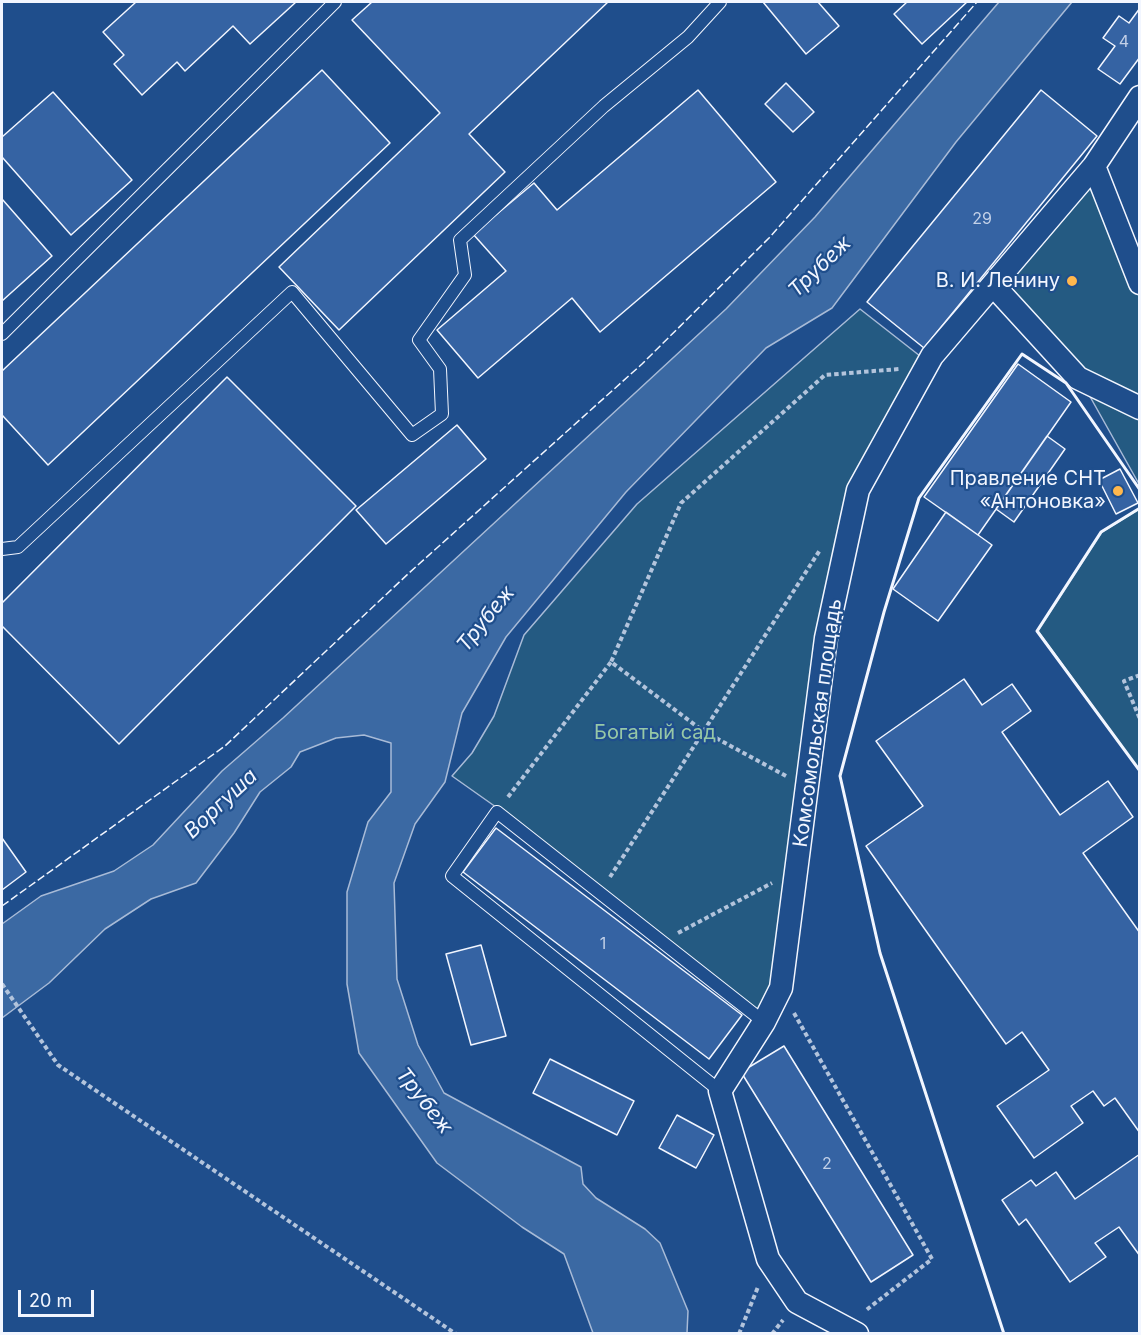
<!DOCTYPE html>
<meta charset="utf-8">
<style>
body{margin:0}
#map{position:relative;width:1141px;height:1335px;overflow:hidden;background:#1f4e8c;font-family:Inter,sans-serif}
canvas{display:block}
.frame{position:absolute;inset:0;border:3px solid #f2f6ff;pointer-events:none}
.scale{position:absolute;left:18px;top:1290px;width:76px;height:27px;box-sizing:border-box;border:3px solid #f2f6ff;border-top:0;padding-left:8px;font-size:18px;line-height:21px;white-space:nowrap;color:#f2f6ff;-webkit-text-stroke:4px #1f4e8c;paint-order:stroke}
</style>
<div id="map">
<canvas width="1141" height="1335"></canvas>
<div class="frame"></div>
<div class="scale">20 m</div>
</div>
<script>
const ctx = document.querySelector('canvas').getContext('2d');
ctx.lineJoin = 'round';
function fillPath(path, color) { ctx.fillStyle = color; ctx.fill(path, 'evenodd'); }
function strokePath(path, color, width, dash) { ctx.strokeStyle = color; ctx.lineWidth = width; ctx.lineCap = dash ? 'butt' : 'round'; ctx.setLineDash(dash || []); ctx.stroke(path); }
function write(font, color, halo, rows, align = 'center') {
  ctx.font = font + ' Inter,sans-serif'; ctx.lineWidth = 4.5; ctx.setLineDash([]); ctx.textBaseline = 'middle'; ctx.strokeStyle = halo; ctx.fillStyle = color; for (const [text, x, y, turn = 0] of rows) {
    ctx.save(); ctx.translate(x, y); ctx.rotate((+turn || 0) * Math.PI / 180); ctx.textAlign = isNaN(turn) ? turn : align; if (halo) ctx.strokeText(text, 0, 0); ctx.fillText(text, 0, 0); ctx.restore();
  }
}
const green = new Path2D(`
 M 1094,167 L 1139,284 L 1139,484 L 1079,377 L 994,285 Z
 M 860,309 L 920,356 L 858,490 L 780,988 L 763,1022 L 503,812 L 452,776 L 472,753 L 494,716 L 524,635 L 637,504 Z
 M 1139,509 L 1139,770 L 1038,631 L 1102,532 Z`);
fillPath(green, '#245a82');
strokePath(green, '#a8bbd7', 1.5);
const water = new Path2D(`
 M 999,2 L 1072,2 L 956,142 L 832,308 L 766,348 L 626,492 L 506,637 L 462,713 L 445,782 L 415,824 L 394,883 L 397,979 L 418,1045 L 444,1093 L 581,1167 L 583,1184 L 596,1198 L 645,1229 L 660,1243 L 688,1311 L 687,1333 L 593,1333 L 564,1254 L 522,1227 L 437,1163 L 359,1053 L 347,984 L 347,892 L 368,822 L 391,792 L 391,743 L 364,735 L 336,738 L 300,752 L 291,767 L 260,792 L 234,833 L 196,883 L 151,899 L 105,929 L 49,983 L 2,1018 L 2,924 L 41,896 L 114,871 L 153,845 L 222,771 L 283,718 L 726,309 L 815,217 Z`);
fillPath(water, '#3b69a3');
strokePath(water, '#a8bbd7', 1.5);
const building = new Path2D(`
 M 136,2 L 296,2 L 250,44 L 233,26 L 185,71 L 177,62 L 142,95 L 114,64 L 124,55 L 103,32 Z
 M 372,2 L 608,2 L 469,134 L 505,172 L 339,330 L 279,267 L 440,113 L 352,20 Z
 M 763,2 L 818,2 L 839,26 L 806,54 Z
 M 907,2 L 967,2 L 922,44 L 894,14 Z
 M 1140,8 L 1140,57 L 1120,84 L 1098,69 L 1115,46 L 1103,38 L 1119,16 L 1129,23 Z
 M 322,70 L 390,143 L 48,465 L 2,415 L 2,371 Z
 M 786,83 L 814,112 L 793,132 L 765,104 Z
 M 698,90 L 776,182 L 600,332 L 572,298 L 478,378 L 437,330 L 506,271 L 473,234 L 534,183 L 557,210 Z
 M 1041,90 L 1097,136 L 924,348 L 867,302 Z
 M 53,92 L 132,180 L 71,235 L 2,157 L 2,137 Z
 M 2,199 L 52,256 L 2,301 Z
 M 1018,364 L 1071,402 L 978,535 L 924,497 Z
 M 227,377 L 356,506 L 119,744 L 2,626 L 2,603 Z
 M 457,425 L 486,459 L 386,544 L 356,510 Z
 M 1047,436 L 1065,449 L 1014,522 L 996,509 Z
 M 1120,469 L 1138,503 L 1116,514 L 1099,480 Z
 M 946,512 L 992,545 L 938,621 L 893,589 Z
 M 964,679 L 982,705 L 1012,684 L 1031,711 L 1002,732 L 1060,815 L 1108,781 L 1133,817 L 1083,853 L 1140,933 L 1140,1133 L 1115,1098 L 1104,1106 L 1093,1091 L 1071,1106 L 1083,1123 L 1034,1158 L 997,1106 L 1049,1070 L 1022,1032 L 1006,1044 L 866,846 L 923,806 L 876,741 Z
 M 496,828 L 742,1015 L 709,1059 L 463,872 Z
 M 2,838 L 26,872 L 2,890 Z
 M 481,945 L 506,1036 L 471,1045 L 446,954 Z
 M 784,1046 L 913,1255 L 871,1282 L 741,1072 Z
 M 550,1059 L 634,1101 L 617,1135 L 533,1093 Z
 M 677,1115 L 714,1135 L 696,1168 L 659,1148 Z
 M 1140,1154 L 1140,1256 L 1119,1227 L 1095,1243 L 1106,1257 L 1070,1282 L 1026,1219 L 1019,1225 L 1002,1200 L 1031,1180 L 1036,1186 L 1056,1172 L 1075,1199 Z`);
fillPath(building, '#3563a3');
strokePath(building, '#f2f6ff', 1.5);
const service = new Path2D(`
 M 2,334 L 335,2
 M 2,549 L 18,547 L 292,292 L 412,435 L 442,414 L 440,369 L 419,340 L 465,275 L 460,240 L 604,106 L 688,37 L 720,2
 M 720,1091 L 452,876 L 497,812 L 764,1022`);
const minor = new Path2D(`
 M 1094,166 L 1140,283
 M 993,285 L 1078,378 L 1140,408
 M 857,1334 L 797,1302 L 768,1259 L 720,1091 L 764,1022 L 781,988 L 826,638 L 858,490 L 932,356 L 1094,166 L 1140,97`);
strokePath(service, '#f2f6ff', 14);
strokePath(minor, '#f2f6ff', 25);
strokePath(new Path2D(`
 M 1140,675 L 1124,681 L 1140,719
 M 786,776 L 703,731 L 611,662 L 681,503 L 825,375 L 899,369
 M 508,797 L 611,662
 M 610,877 L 820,550
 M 678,933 L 772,883
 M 2,984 L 58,1065 L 456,1334
 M 794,1013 L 932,1259 L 865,1311
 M 739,1334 L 758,1287
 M 772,1334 L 783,1320`), '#b3c4dc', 4, [4.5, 3]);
strokePath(service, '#1f4e8c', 12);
strokePath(minor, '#1f4e8c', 22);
strokePath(new Path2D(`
 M 2,906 L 225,746 L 409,573 L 642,364 L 769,238 L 977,2`), '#f2f6ff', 1.5, [8, 3]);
strokePath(new Path2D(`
 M 1140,508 L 1101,532 L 1037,631 L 1140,771
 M 1004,1334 L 880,953 L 840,776 L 884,612 L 919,498 L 1022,354 L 1066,383 L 1140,490`), '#f2f6ff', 3);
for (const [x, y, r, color] of [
 [1072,281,6,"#ffb74d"],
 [1118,491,6,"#ffb74d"]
]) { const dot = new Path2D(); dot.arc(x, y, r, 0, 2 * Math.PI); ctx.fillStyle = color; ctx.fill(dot); strokePath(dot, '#1f4e8c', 2); }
write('16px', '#c3d1e8', null, [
 ["4",1124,42],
 ["29",982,219],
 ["1",603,944],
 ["2",827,1164]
]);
write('20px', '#f2f6ff', '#1f4e8c', [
 ["В. И. Ленину",1060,281],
 ["Правление СНТ",1106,479],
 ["«Антоновка»",1106,502]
], 'right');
write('20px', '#f2f6ff', '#1f4e8c', [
 ["Комсомольская площадь",818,723,-82]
]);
write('20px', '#97c8a6', '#1f4e8c', [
 ["Богатый сад",655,733]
]);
write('italic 21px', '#f2f6ff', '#1f4e8c', [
 ["Трубеж",820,267,-44],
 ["Трубеж",486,619,-51],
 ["Воргуша",221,804,-43],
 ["Трубеж",424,1101,52]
]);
</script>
